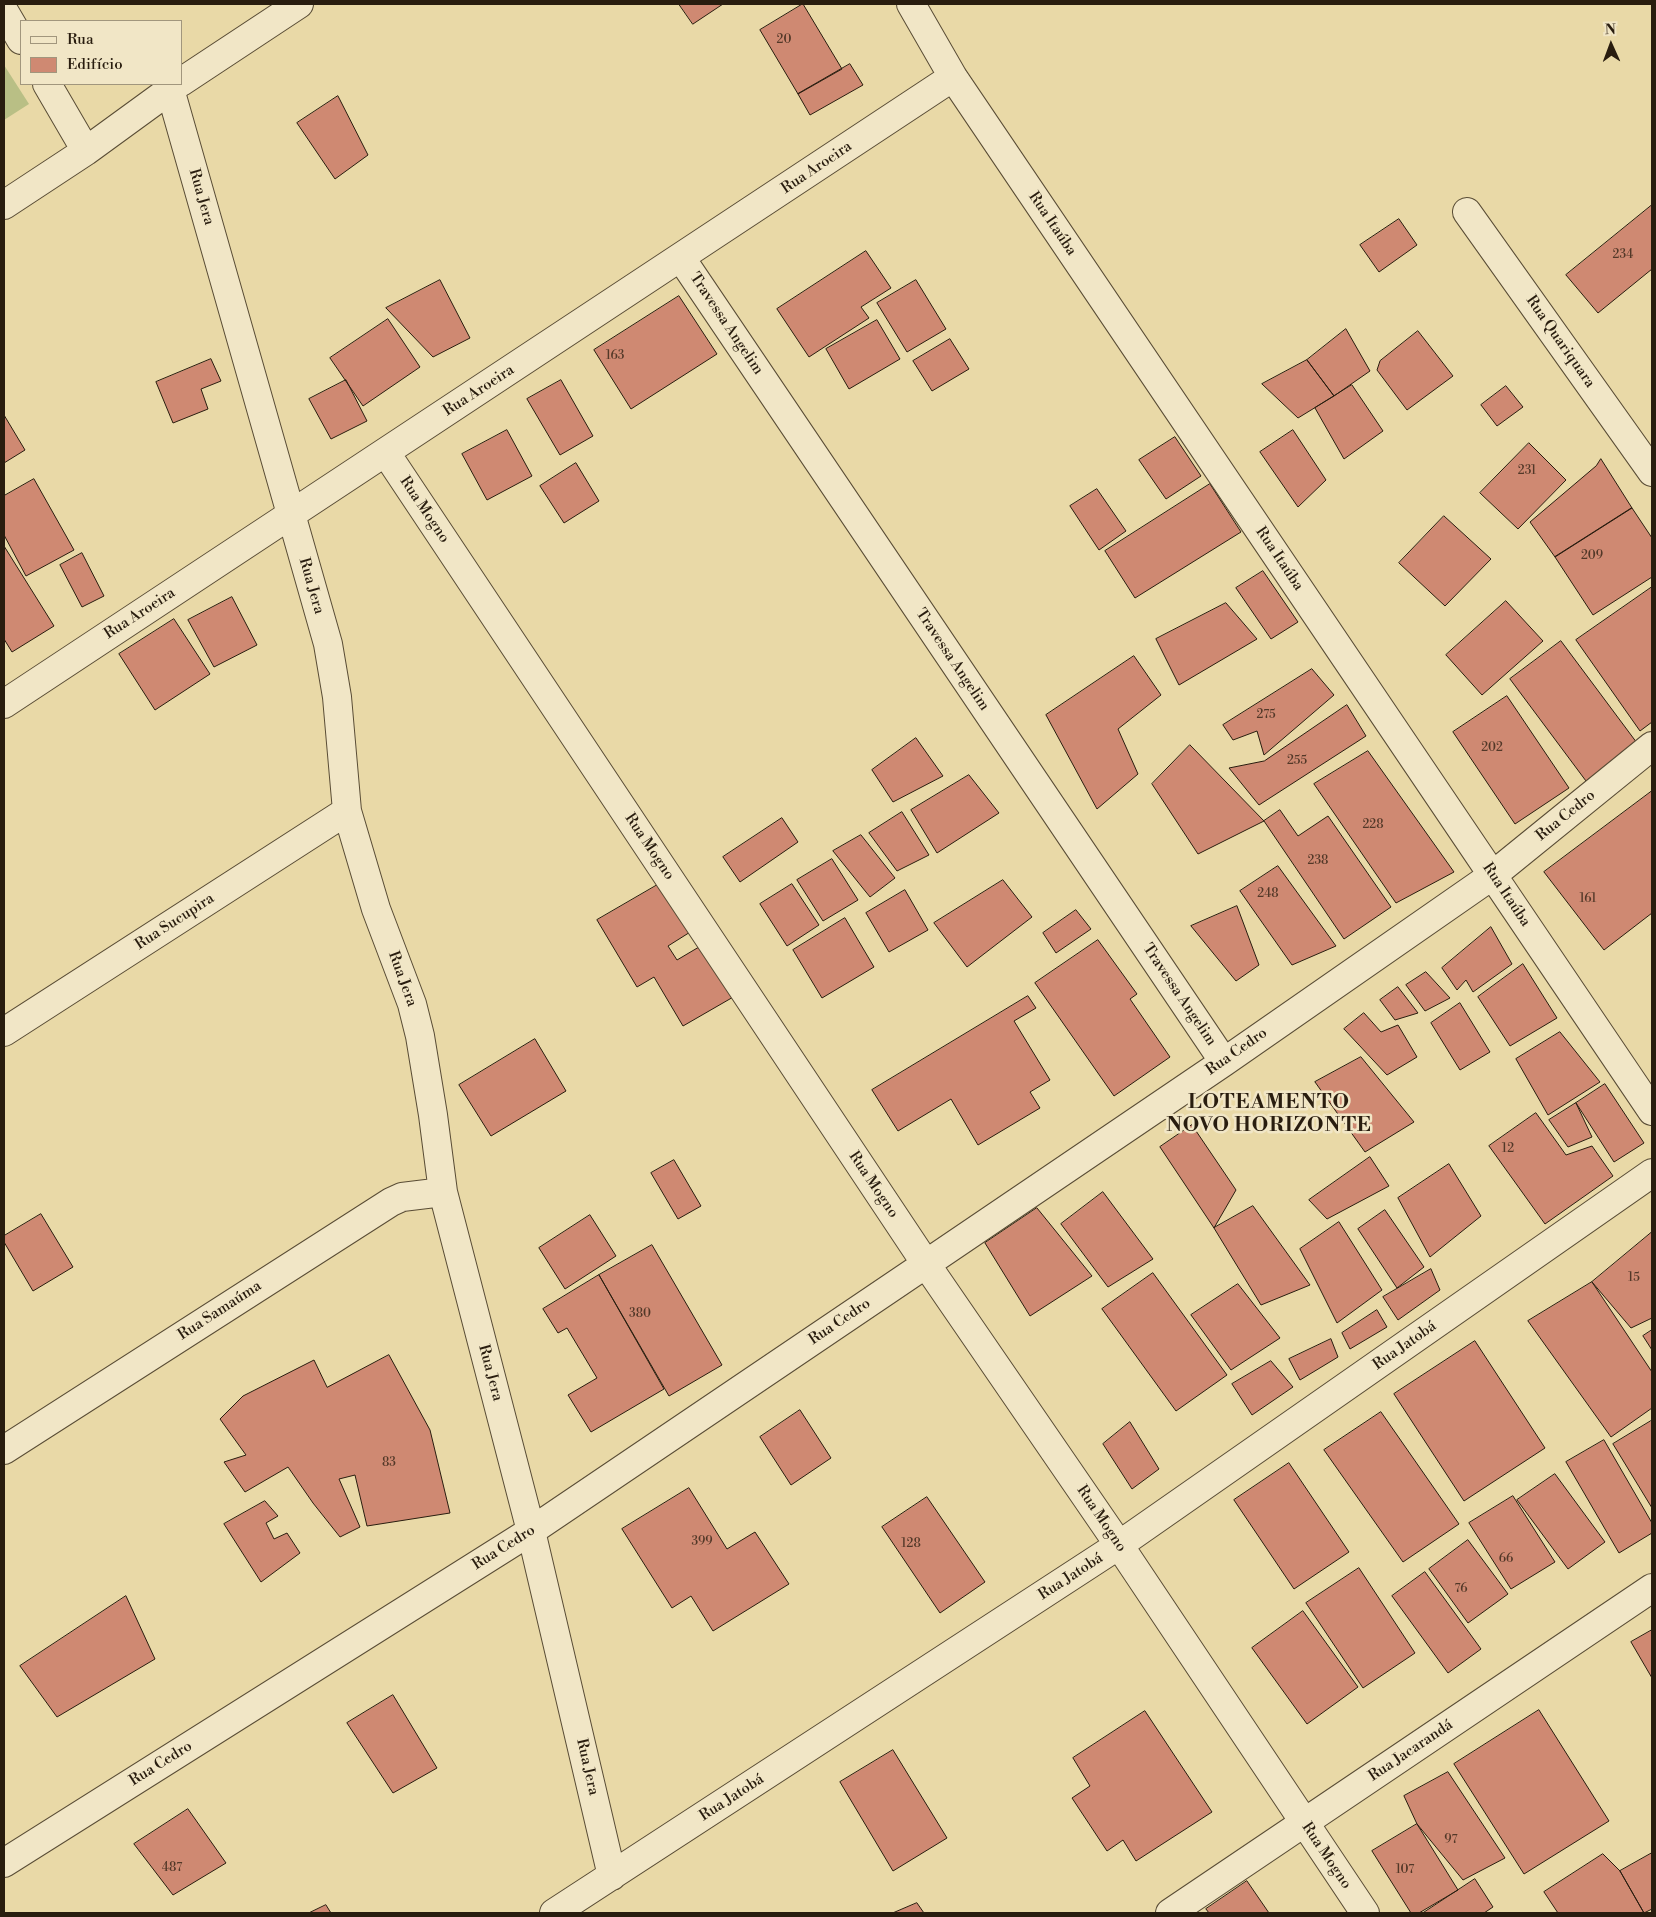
<!DOCTYPE html>
<meta charset="utf-8">
<style>
body{margin:0}
#map{position:relative;width:1656px;height:1917px;overflow:hidden;background:#e9d9a7;font-family:"Libre Bodoni",serif}
canvas{display:block}
.frame{position:absolute;inset:0;border:5px solid #291d0f;pointer-events:none}
.legend{position:absolute;left:20px;top:20px;width:162px;height:65px;box-sizing:border-box;background:#f1e6c6;border:1px solid #a1967d;margin:0;padding:6px 9px;list-style:none;font-size:15px;color:#291d0f}
.legend li{display:flex;align-items:center;gap:10px;height:25px}
.legend b{width:25px;border:1px solid #a1967d}
.north{position:absolute;left:1586px;top:20px;width:50px;height:50px;-webkit-text-stroke:4px #f1e6c6;paint-order:stroke;rotate:358deg;font-size:14px;font-weight:700;line-height:20px;text-align:center;color:#291d0f}
.north::after{content:'';display:block;margin:auto;width:18px;height:22px;background:#291d0f;clip-path:polygon(50% 0,100% 100%,50% 72%,0 100%)}
</style>
<div id="map">
<canvas width="1656" height="1917"></canvas>
<div class="frame"></div>
<ul class="legend">
<li><b style="height:6px;background:#f1e6c6"></b>Rua</li>
<li><b style="height:14px;background:#cf8972"></b>Edifício</li>
</ul>
<div class="north">N</div>
</div>
<script>
const ctx = document.querySelector('canvas').getContext('2d');
ctx.lineJoin = 'round';
function fillPath(path, color) { ctx.fillStyle = color; ctx.fill(path, 'evenodd'); }
function strokePath(path, color, width, dash) { ctx.strokeStyle = color; ctx.lineWidth = width; ctx.lineCap = dash ? 'butt' : 'round'; ctx.setLineDash(dash || []); ctx.stroke(path); }
function write(font, color, halo, rows, align = 'center') {
  ctx.font = font + ' "Libre Bodoni",serif'; ctx.lineWidth = 5; ctx.setLineDash([]); ctx.textBaseline = 'middle'; ctx.strokeStyle = halo; ctx.fillStyle = color; for (const [text, x, y, turn = 0] of rows) {
    ctx.save(); ctx.translate(x, y); ctx.rotate((+turn || 0) * Math.PI / 180); ctx.textAlign = isNaN(turn) ? turn : align; if (halo) ctx.strokeText(text, 0, 0); ctx.fillText(text, 0, 0); ctx.restore();
  }
}
fillPath(new Path2D(`
 M 4,65 L 29,104 L 4,120 Z`), '#b9bf85');
const building = new Path2D(`
 M 679,4 L 723,4 L 693,24 Z
 M 803,4 L 842,69 L 798,94 L 760,30 Z
 M 850,64 L 863,85 L 810,115 L 798,94 Z
 M 338,96 L 368,155 L 335,179 L 297,123 Z
 M 1652,205 L 1652,269 L 1598,313 L 1566,275 Z
 M 1399,219 L 1417,245 L 1379,272 L 1360,245 Z
 M 866,251 L 891,288 L 861,307 L 869,318 L 809,357 L 777,309 Z
 M 440,280 L 470,338 L 433,357 L 386,308 Z
 M 916,280 L 946,329 L 907,352 L 877,303 Z
 M 679,296 L 717,354 L 631,409 L 594,350 Z
 M 388,319 L 420,367 L 363,406 L 330,358 Z
 M 877,320 L 900,359 L 849,389 L 826,349 Z
 M 1346,329 L 1370,371 L 1334,396 L 1307,360 Z
 M 1418,331 L 1453,376 L 1407,410 L 1377,370 L 1380,361 Z
 M 950,339 L 969,369 L 932,391 L 913,361 Z
 M 211,359 L 221,381 L 201,389 L 208,409 L 173,423 L 156,382 Z
 M 1307,360 L 1334,396 L 1298,418 L 1262,384 Z
 M 346,380 L 367,421 L 331,439 L 309,399 Z
 M 561,380 L 593,436 L 560,455 L 527,399 Z
 M 1352,385 L 1383,431 L 1344,459 L 1315,408 Z
 M 1506,386 L 1523,407 L 1497,426 L 1481,405 Z
 M 4,415 L 25,450 L 4,463 Z
 M 507,430 L 532,476 L 487,500 L 462,454 Z
 M 1293,430 L 1326,480 L 1298,507 L 1260,452 Z
 M 1175,437 L 1201,476 L 1166,499 L 1139,460 Z
 M 1529,443 L 1566,480 L 1518,529 L 1480,493 Z
 M 1601,459 L 1632,508 L 1555,557 L 1530,522 L 1596,466 Z
 M 576,463 L 599,501 L 564,523 L 540,486 Z
 M 34,479 L 74,550 L 26,576 L 4,535 L 4,496 Z
 M 1210,484 L 1241,532 L 1135,598 L 1105,551 Z
 M 1097,489 L 1126,531 L 1099,550 L 1070,506 Z
 M 1632,508 L 1652,538 L 1652,577 L 1593,615 L 1555,557 Z
 M 1444,516 L 1491,559 L 1445,606 L 1399,563 Z
 M 4,546 L 54,626 L 12,652 L 4,639 Z
 M 82,553 L 104,596 L 82,607 L 60,565 Z
 M 1263,571 L 1298,622 L 1271,639 L 1236,588 Z
 M 1652,587 L 1652,722 L 1640,731 L 1576,640 Z
 M 232,597 L 257,645 L 214,667 L 188,620 Z
 M 1506,601 L 1543,641 L 1482,695 L 1446,655 Z
 M 1226,603 L 1257,639 L 1179,685 L 1156,639 Z
 M 174,619 L 210,674 L 155,710 L 119,654 Z
 M 1561,641 L 1637,743 L 1586,781 L 1510,679 Z
 M 1134,656 L 1161,695 L 1118,729 L 1138,774 L 1097,809 L 1046,715 Z
 M 1312,669 L 1334,695 L 1264,755 L 1257,731 L 1233,740 L 1223,725 Z
 M 1507,696 L 1569,788 L 1515,824 L 1453,732 Z
 M 1347,705 L 1366,736 L 1259,805 L 1229,768 L 1264,761 Z
 M 916,738 L 943,776 L 893,802 L 872,770 Z
 M 1190,745 L 1264,821 L 1198,854 L 1152,784 Z
 M 1368,751 L 1454,872 L 1396,903 L 1314,784 Z
 M 969,775 L 999,813 L 937,853 L 911,810 Z
 M 1652,791 L 1652,913 L 1604,950 L 1544,872 Z
 M 1280,810 L 1298,836 L 1328,816 L 1391,907 L 1344,939 L 1264,821 Z
 M 902,812 L 929,855 L 897,871 L 869,833 Z
 M 782,818 L 798,842 L 740,882 L 723,857 Z
 M 861,835 L 895,878 L 870,897 L 833,851 Z
 M 832,859 L 858,900 L 823,921 L 797,880 Z
 M 1278,866 L 1336,946 L 1292,965 L 1240,891 Z
 M 666,880 L 695,929 L 668,946 L 677,960 L 704,944 L 735,996 L 683,1026 L 654,977 L 637,987 L 597,920 Z
 M 1003,880 L 1032,917 L 967,967 L 934,923 Z
 M 792,884 L 819,925 L 787,946 L 760,904 Z
 M 905,890 L 928,930 L 889,952 L 866,913 Z
 M 1237,906 L 1259,965 L 1236,981 L 1191,926 Z
 M 1076,910 L 1091,929 L 1056,953 L 1043,933 Z
 M 845,918 L 874,967 L 822,998 L 793,950 Z
 M 1491,927 L 1512,964 L 1473,992 L 1466,980 L 1457,990 L 1442,968 Z
 M 1098,940 L 1137,994 L 1130,999 L 1170,1057 L 1114,1096 L 1035,983 Z
 M 1523,964 L 1557,1018 L 1510,1046 L 1478,997 Z
 M 1426,972 L 1450,998 L 1425,1011 L 1406,985 Z
 M 1398,987 L 1418,1013 L 1395,1020 L 1380,1000 Z
 M 1028,996 L 1036,1008 L 1014,1021 L 1050,1080 L 1030,1092 L 1040,1108 L 978,1145 L 951,1099 L 898,1131 L 872,1090 Z
 M 1460,1003 L 1490,1052 L 1460,1070 L 1431,1023 Z
 M 1364,1013 L 1381,1032 L 1398,1025 L 1417,1057 L 1387,1075 L 1344,1029 Z
 M 1560,1032 L 1600,1082 L 1548,1115 L 1516,1059 Z
 M 535,1039 L 566,1091 L 491,1136 L 459,1085 Z
 M 1361,1057 L 1414,1122 L 1365,1152 L 1315,1082 Z
 M 1605,1084 L 1644,1143 L 1614,1162 L 1576,1103 Z
 M 1576,1103 L 1592,1137 L 1568,1147 L 1549,1120 Z
 M 1536,1113 L 1566,1155 L 1592,1146 L 1613,1176 L 1545,1224 L 1489,1146 Z
 M 1192,1125 L 1236,1190 L 1214,1228 L 1160,1147 Z
 M 1370,1157 L 1389,1186 L 1327,1219 L 1309,1200 Z
 M 674,1160 L 701,1206 L 678,1219 L 651,1173 Z
 M 1449,1164 L 1481,1216 L 1430,1257 L 1398,1198 Z
 M 1103,1192 L 1153,1259 L 1108,1287 L 1061,1224 Z
 M 1253,1206 L 1310,1285 L 1261,1305 L 1214,1228 Z
 M 1037,1208 L 1092,1276 L 1030,1316 L 985,1243 Z
 M 1385,1210 L 1424,1267 L 1397,1288 L 1358,1229 Z
 M 41,1214 L 73,1267 L 33,1291 L 4,1242 L 4,1236 Z
 M 590,1215 L 616,1256 L 565,1289 L 539,1248 Z
 M 1339,1222 L 1382,1290 L 1337,1323 L 1300,1249 Z
 M 1652,1232 L 1652,1318 L 1631,1328 L 1592,1282 Z
 M 652,1245 L 722,1365 L 669,1396 L 599,1275 Z
 M 1431,1269 L 1440,1290 L 1398,1320 L 1383,1297 Z
 M 1153,1273 L 1227,1375 L 1176,1411 L 1102,1309 Z
 M 599,1275 L 664,1389 L 591,1432 L 568,1395 L 597,1378 L 567,1328 L 558,1333 L 543,1309 Z
 M 1592,1282 L 1652,1372 L 1652,1408 L 1611,1437 L 1528,1321 Z
 M 1238,1284 L 1280,1338 L 1231,1370 L 1191,1315 Z
 M 1377,1310 L 1387,1327 L 1350,1349 L 1342,1333 Z
 M 1652,1330 L 1652,1350 L 1643,1336 Z
 M 1331,1339 L 1338,1357 L 1300,1380 L 1289,1359 Z
 M 1475,1341 L 1545,1448 L 1464,1501 L 1394,1394 Z
 M 389,1355 L 430,1430 L 450,1513 L 367,1526 L 355,1475 L 339,1479 L 360,1527 L 340,1537 L 313,1503 L 288,1467 L 245,1492 L 224,1462 L 246,1455 L 220,1419 L 243,1396 L 314,1360 L 327,1387 Z
 M 1271,1361 L 1293,1387 L 1252,1415 L 1232,1384 Z
 M 800,1410 L 831,1458 L 791,1485 L 760,1437 Z
 M 1381,1412 L 1459,1524 L 1403,1562 L 1324,1450 Z
 M 1651,1421 L 1652,1422 L 1652,1508 L 1613,1444 Z
 M 1130,1422 L 1159,1469 L 1132,1489 L 1103,1444 Z
 M 1604,1440 L 1652,1523 L 1652,1533 L 1619,1553 L 1566,1462 Z
 M 1289,1463 L 1349,1552 L 1294,1589 L 1234,1500 Z
 M 1555,1474 L 1605,1542 L 1568,1569 L 1517,1500 Z
 M 689,1488 L 727,1549 L 755,1532 L 789,1584 L 713,1631 L 691,1596 L 672,1608 L 622,1529 Z
 M 1513,1496 L 1555,1562 L 1511,1589 L 1469,1523 Z
 M 927,1497 L 985,1582 L 940,1613 L 882,1527 Z
 M 265,1501 L 278,1516 L 266,1523 L 274,1539 L 287,1533 L 300,1553 L 261,1582 L 224,1524 Z
 M 1468,1540 L 1508,1594 L 1468,1623 L 1429,1569 Z
 M 1359,1568 L 1415,1653 L 1363,1688 L 1306,1603 Z
 M 1425,1572 L 1481,1649 L 1448,1673 L 1392,1596 Z
 M 126,1596 L 155,1659 L 57,1717 L 20,1666 Z
 M 1303,1611 L 1358,1687 L 1307,1724 L 1252,1648 Z
 M 1652,1630 L 1652,1678 L 1631,1642 Z
 M 393,1695 L 437,1768 L 393,1793 L 347,1723 Z
 M 1539,1710 L 1609,1821 L 1524,1874 L 1454,1764 Z
 M 1145,1711 L 1212,1812 L 1136,1861 L 1123,1840 L 1107,1851 L 1072,1798 L 1090,1786 L 1073,1758 Z
 M 893,1750 L 947,1838 L 893,1871 L 840,1782 Z
 M 1448,1772 L 1505,1858 L 1463,1880 L 1417,1824 L 1404,1796 Z
 M 188,1809 L 226,1863 L 173,1895 L 134,1844 Z
 M 1417,1824 L 1458,1890 L 1419,1913 L 1411,1913 L 1372,1851 Z
 M 1652,1853 L 1652,1909 L 1644,1913 L 1620,1871 Z
 M 1603,1854 L 1620,1871 L 1644,1913 L 1558,1913 L 1544,1892 Z
 M 1475,1879 L 1493,1907 L 1484,1913 L 1423,1913 Z
 M 1247,1881 L 1269,1913 L 1209,1913 L 1206,1909 Z
 M 917,1903 L 924,1913 L 893,1913 Z
 M 326,1905 L 331,1913 L 309,1913 Z`);
fillPath(building, '#cf8972');
strokePath(building, '#291d0f', 1);
const minor = new Path2D(`
 M 911,4 L 953,77 L 1652,1111
 M 4,11 L 21,40
 M 181,82 L 299,4
 M 47,84 L 86,151
 M 170,89 L 328,644 L 337,697 L 347,811 L 376,909 L 412,1004 L 420,1036 L 433,1115 L 443,1192 L 531,1531 L 612,1876
 M 4,205 L 86,151 L 178,84
 M 1467,212 L 1652,472
 M 681,258 L 1224,1062
 M 386,453 L 926,1264 L 1119,1545 L 1365,1913
 M 4,704 L 953,77
 M 4,1032 L 347,811
 M 4,1450 L 391,1202 L 402,1197 L 443,1192
 M 4,1863 L 531,1531 L 926,1264 L 1224,1062 L 1493,875 L 1652,746
 M 554,1913 L 1119,1545 L 1652,1173
 M 1170,1913 L 1652,1588`);
strokePath(minor, '#594c35', 30);
strokePath(minor, '#f1e6c6', 28);
write('12px', '#523828', null, [
 ["20",784,40],
 ["234",1623,255],
 ["163",615,356],
 ["231",1527,471],
 ["209",1592,556],
 ["275",1266,715],
 ["202",1492,748],
 ["255",1297,761],
 ["228",1373,825],
 ["238",1318,861],
 ["248",1268,894],
 ["161",1588,899],
 ["12",1508,1149],
 ["15",1634,1278],
 ["380",640,1314],
 ["83",389,1463],
 ["399",702,1542],
 ["128",911,1544],
 ["66",1506,1559],
 ["76",1461,1589],
 ["97",1451,1840],
 ["487",172,1868],
 ["107",1405,1870]
]);
write('15px', '#291d0f', '#f1e6c6', [
 ["Rua Aroeira",817,168,-34],
 ["Rua Jera",201,197,74],
 ["Rua Itaúba",1052,224,56],
 ["Travessa Angelim",726,324,56],
 ["Rua Quariquara",1560,342,55],
 ["Rua Aroeira",479,391,-33],
 ["Rua Mogno",424,510,56],
 ["Rua Itaúba",1279,559,56],
 ["Rua Jera",311,586,74],
 ["Rua Aroeira",140,614,-33],
 ["Travessa Angelim",952,660,56],
 ["Rua Cedro",1566,816,-39],
 ["Rua Mogno",649,847,56],
 ["Rua Itaúba",1506,895,56],
 ["Rua Sucupira",175,922,-33],
 ["Rua Jera",402,979,70],
 ["Travessa Angelim",1179,995,56],
 ["Rua Cedro",1237,1052,-35],
 ["Rua Mogno",873,1185,56],
 ["Rua Samaúma",220,1311,-33],
 ["Rua Cedro",840,1322,-34],
 ["Rua Jatobá",1405,1346,-35],
 ["Rua Jera",490,1373,75],
 ["Rua Mogno",1101,1519,56],
 ["Rua Cedro",504,1548,-32],
 ["Rua Jatobá",1071,1577,-33],
 ["Rua Jacarandá",1411,1751,-34],
 ["Rua Cedro",161,1764,-32],
 ["Rua Jera",587,1767,77],
 ["Rua Jatobá",732,1798,-33],
 ["Rua Mogno",1326,1856,56]
]);
ctx.letterSpacing = '1px';
write('bold 20px', '#291d0f', '#f1e6c6', [
 ["LOTEAMENTO",1269,1103],
 ["NOVO HORIZONTE",1269,1126]
]);
ctx.letterSpacing = '0px';
</script>
